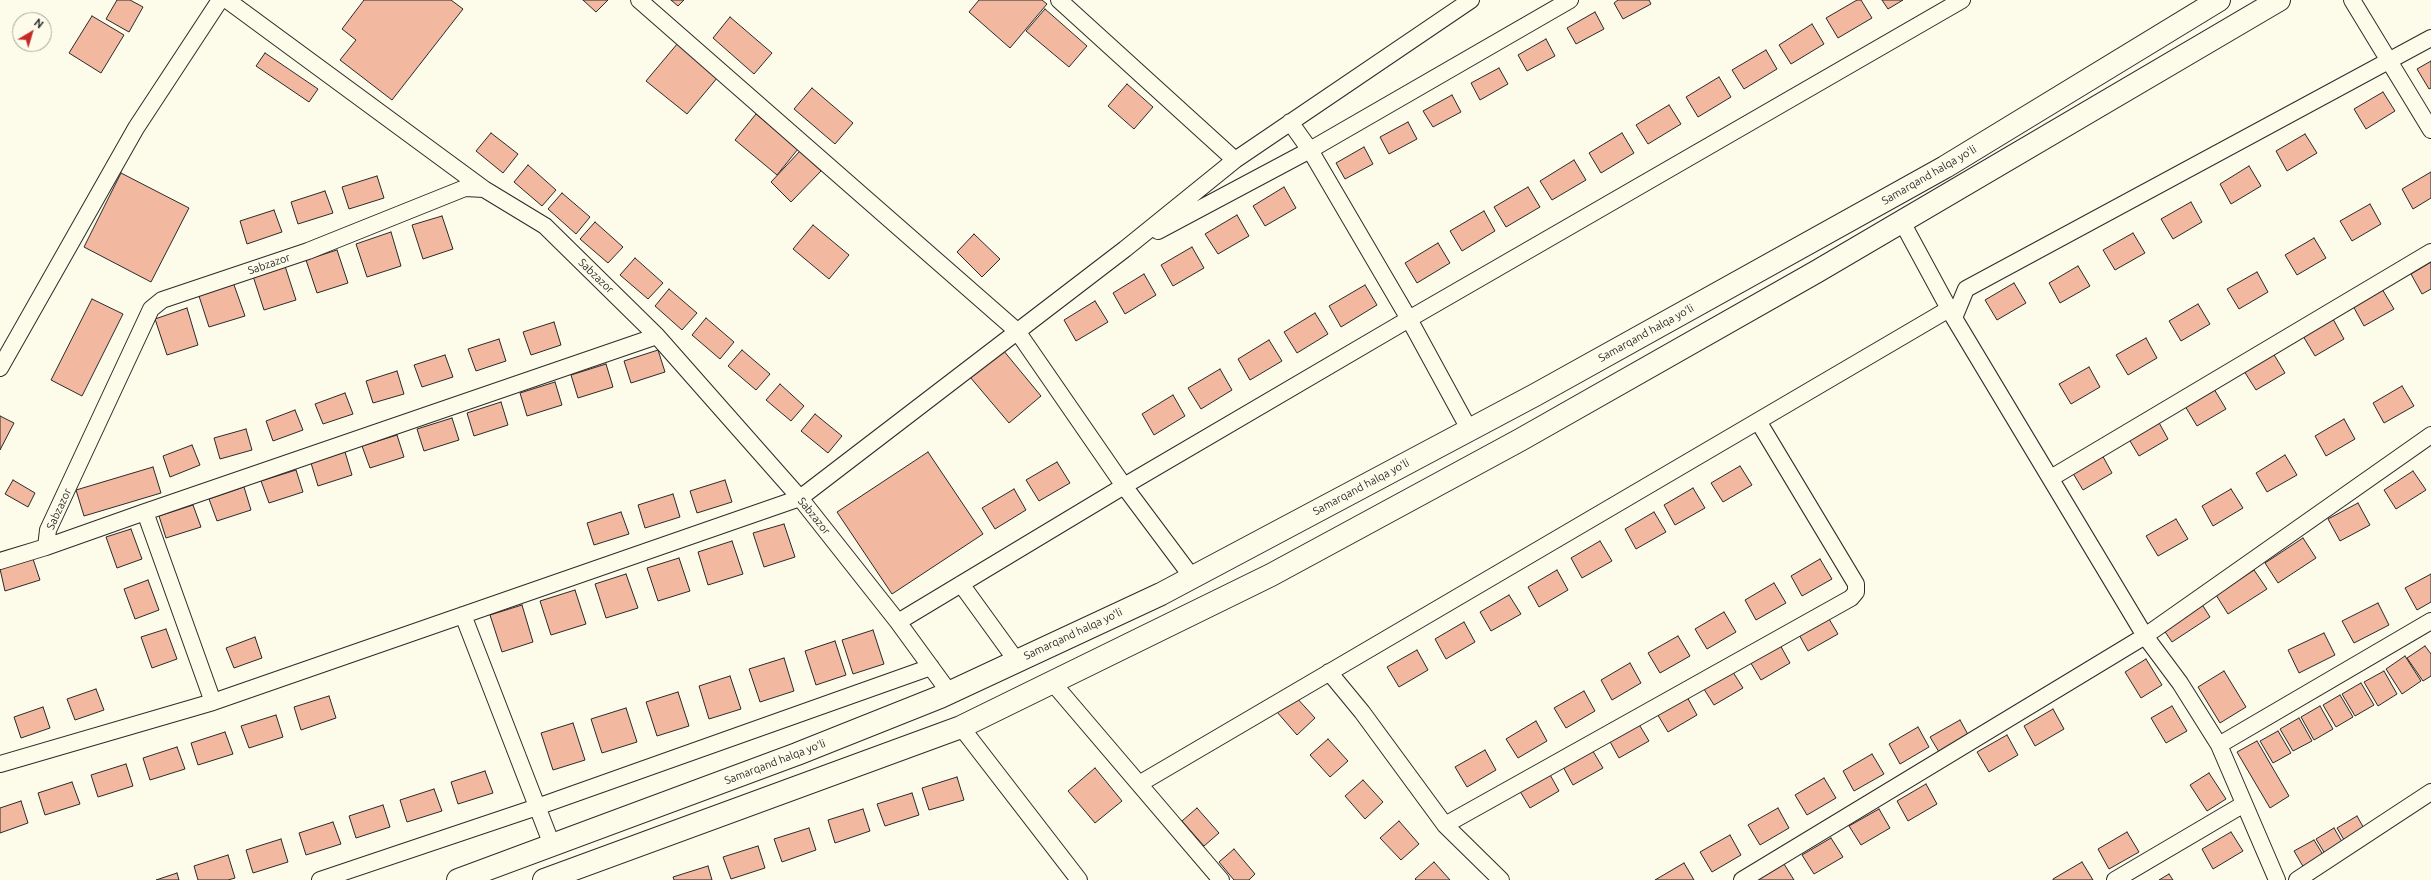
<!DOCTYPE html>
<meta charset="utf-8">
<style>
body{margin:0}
#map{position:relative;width:2431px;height:880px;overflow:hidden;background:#fdfbea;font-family:Ubuntu,sans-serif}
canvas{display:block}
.north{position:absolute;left:12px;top:12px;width:40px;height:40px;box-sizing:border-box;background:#fdfbea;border:1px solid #a9a89e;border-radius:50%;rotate:38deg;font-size:11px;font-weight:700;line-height:16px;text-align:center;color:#2b2b2b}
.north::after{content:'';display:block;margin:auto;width:14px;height:18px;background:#c62828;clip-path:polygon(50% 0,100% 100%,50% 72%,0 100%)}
</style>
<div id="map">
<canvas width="2431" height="880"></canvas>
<div class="north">N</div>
</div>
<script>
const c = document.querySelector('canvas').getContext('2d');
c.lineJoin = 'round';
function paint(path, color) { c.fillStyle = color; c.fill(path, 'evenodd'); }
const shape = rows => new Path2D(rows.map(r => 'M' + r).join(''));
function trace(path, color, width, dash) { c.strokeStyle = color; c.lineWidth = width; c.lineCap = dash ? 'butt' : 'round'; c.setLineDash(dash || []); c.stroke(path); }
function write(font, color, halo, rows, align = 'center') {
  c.font = font + ' Ubuntu,sans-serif'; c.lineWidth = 3; c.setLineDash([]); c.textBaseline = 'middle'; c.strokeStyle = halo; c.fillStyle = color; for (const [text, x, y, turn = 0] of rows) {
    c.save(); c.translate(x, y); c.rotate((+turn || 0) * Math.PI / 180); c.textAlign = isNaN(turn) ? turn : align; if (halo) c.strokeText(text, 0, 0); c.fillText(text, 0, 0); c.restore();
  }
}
const building = shape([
 [117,0,130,0,143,7,129,32,106,19,117,0],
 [364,0,451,0,463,9,392,100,340,60,356,40,342,29,364,0],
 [583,0,608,0,596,12,583,0],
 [671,0,684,0,678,6,671,0],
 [979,0,1042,0,1047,4,1010,48,969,12,979,0],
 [1618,0,1649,0,1651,4,1623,19,1614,3,1618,0],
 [1857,0,1861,0,1872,18,1838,38,1826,18,1857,0],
 [1882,0,1903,0,1888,9,1882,0],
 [1045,9,1087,46,1069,67,1026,31,1045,9],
 [1595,12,1604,29,1576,44,1567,28,1595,12],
 [92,16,124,35,101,73,69,53,92,16],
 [730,17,772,53,754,74,713,38,730,17],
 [1812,24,1824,44,1791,64,1779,45,1812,24],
 [1546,39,1555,56,1527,71,1518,55,1546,39],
 [678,43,718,77,687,114,646,81,678,43],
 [1766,50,1777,69,1744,89,1732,70,1766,50],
 [265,53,318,89,309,102,256,66,265,53],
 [2431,61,2431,88,2429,89,2417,69,2431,61],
 [1499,68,1508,84,1480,100,1471,83,1499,68],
 [1719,77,1731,97,1698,117,1686,97,1719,77],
 [1127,84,1153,107,1134,129,1108,106,1127,84],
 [812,88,853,123,835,144,794,109,812,88],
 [2383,92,2395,111,2366,129,2354,109,2383,92],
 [1452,95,1461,112,1433,127,1423,111,1452,95],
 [1669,105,1681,124,1648,144,1636,125,1669,105],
 [756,114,798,149,777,175,735,140,756,114],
 [1408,122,1417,139,1389,154,1380,137,1408,122],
 [491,133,518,154,503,173,476,151,491,133],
 [1622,133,1634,153,1601,173,1589,153,1622,133],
 [2305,134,2317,153,2287,171,2276,151,2305,134],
 [1364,147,1373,164,1345,179,1336,163,1364,147],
 [800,151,821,171,791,202,771,182,800,151],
 [1574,160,1586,180,1552,200,1540,181,1574,160],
 [528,165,556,190,542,206,514,182,528,165],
 [2249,166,2261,186,2231,204,2220,184,2249,166],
 [2431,172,2431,198,2413,209,2402,189,2431,172],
 [121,173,189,208,151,282,84,247,121,173],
 [377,176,384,198,349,209,342,187,377,176],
 [1284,187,1296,208,1265,226,1253,206,1284,187],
 [1528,187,1540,207,1506,227,1494,207,1528,187],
 [325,191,333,213,298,224,291,202,325,191],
 [562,193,590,217,576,234,548,209,562,193],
 [2191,202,2202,222,2173,239,2161,219,2191,202],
 [2370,204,2381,224,2352,241,2340,221,2370,204],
 [274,210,282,232,247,244,240,221,274,210],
 [1484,211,1495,231,1462,251,1450,231,1484,211],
 [1237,215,1249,236,1218,254,1205,234,1237,215],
 [442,216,453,249,423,259,412,225,442,216],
 [595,222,623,247,608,263,580,239,595,222],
 [813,225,849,255,829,279,793,249,813,225],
 [391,232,401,266,367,277,356,244,391,232],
 [2133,233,2145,253,2115,270,2103,250,2133,233],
 [974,234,1000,259,982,277,957,252,974,234],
 [2314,238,2326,258,2297,275,2285,255,2314,238],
 [1438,243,1450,263,1417,283,1405,263,1438,243],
 [1192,247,1204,268,1173,286,1161,265,1192,247],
 [337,250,348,283,317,293,306,260,337,250],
 [635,258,663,283,648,299,620,275,635,258],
 [2431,262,2431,289,2422,294,2411,274,2431,262],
 [285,266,296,300,264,310,253,276,285,266],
 [2078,266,2090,286,2060,303,2049,283,2078,266],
 [2257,272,2268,292,2239,309,2227,289,2257,272],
 [1144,274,1156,295,1125,314,1113,293,1144,274],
 [233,282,245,316,209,327,198,293,233,282],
 [2014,283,2026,303,1997,320,1985,300,2014,283],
 [1365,285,1377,305,1341,327,1329,306,1365,285],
 [669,289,697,313,682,330,655,306,669,289],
 [2382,289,2394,309,2364,326,2353,306,2382,289],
 [92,299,123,314,82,396,51,380,92,299],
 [1095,301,1108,322,1076,341,1064,320,1095,301],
 [2198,304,2210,324,2181,341,2169,321,2198,304],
 [187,308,198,345,167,355,155,319,187,308],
 [1315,313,1328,334,1297,353,1284,332,1315,313],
 [706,318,734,342,720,359,692,335,706,318],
 [2333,319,2344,339,2315,356,2303,336,2333,319],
 [554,322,561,345,531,355,523,332,554,322],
 [2146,338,2157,358,2128,375,2116,355,2146,338],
 [499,339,506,361,476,371,468,349,499,339],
 [1269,340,1282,361,1250,380,1238,359,1269,340],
 [658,350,665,372,631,383,624,361,658,350],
 [742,350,770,374,756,390,728,366,742,350],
 [1003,350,1041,396,1009,423,970,377,1003,350],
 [2273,353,2285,373,2256,390,2244,371,2273,353],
 [445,355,453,377,422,387,414,365,445,355],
 [606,364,613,387,578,398,571,375,606,364],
 [2089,367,2100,387,2071,404,2059,384,2089,367],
 [1220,369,1232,390,1201,409,1188,388,1220,369],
 [397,371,404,394,373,403,366,381,397,371],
 [555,382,562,405,527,416,520,393,555,382],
 [780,384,804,406,791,421,766,400,780,384],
 [2402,386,2414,406,2384,423,2373,403,2402,386],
 [2214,389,2226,409,2197,426,2185,406,2214,389],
 [345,393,353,414,323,424,315,404,345,393],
 [1173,395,1185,416,1154,435,1142,414,1173,395],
 [501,402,508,425,474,436,467,413,501,402],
 [295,410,303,430,273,441,266,421,295,410],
 [815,414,842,436,828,453,801,431,815,414],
 [0,416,14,423,0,450,0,416],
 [452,418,459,440,424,451,417,429,452,418],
 [2157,419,2168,439,2139,456,2127,436,2157,419],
 [2344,419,2355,439,2326,456,2315,436,2344,419],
 [246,429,252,450,220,459,214,438,246,429],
 [397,435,404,457,370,468,362,446,397,435],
 [192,445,200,465,170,477,163,456,192,445],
 [345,452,352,475,318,486,311,463,345,452],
 [928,452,983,534,892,594,837,512,928,452],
 [2101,453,2112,473,2083,490,2071,470,2101,453],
 [2285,455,2297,475,2267,492,2256,473,2285,455],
 [1057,462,1070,483,1039,501,1026,480,1057,462],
 [1740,466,1752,485,1723,502,1711,483,1740,466],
 [153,467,161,493,84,516,76,490,153,467],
 [296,470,303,492,269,503,261,481,296,470],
 [2413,471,2426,490,2396,509,2384,490,2413,471],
 [13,480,35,493,28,507,5,494,13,480],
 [725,480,732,502,697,513,690,491,725,480],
 [244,487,251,510,217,521,209,499,244,487],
 [1693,488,1705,508,1675,525,1664,505,1693,488],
 [1014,489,1026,510,995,529,982,508,1014,489],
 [2231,489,2243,508,2213,526,2202,506,2231,489],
 [673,494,680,517,645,528,638,505,673,494],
 [2358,503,2370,525,2340,541,2328,519,2358,503],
 [193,505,201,527,166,538,159,516,193,505],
 [621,512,629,534,594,545,587,523,621,512],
 [1654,512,1666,532,1636,549,1625,529,1654,512],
 [2176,519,2188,539,2158,556,2146,536,2176,519],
 [784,524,795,557,764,567,753,533,784,524],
 [131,529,142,559,117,568,106,537,131,529],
 [2303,538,2316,558,2278,583,2265,563,2303,538],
 [732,541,743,574,708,585,698,552,732,541],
 [1600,541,1612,561,1582,578,1571,558,1600,541],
 [679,558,690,591,658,601,647,568,679,558],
 [33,559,40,580,5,591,0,569,33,559],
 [1820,559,1832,579,1802,596,1791,576,1820,559],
 [1557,570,1568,590,1539,607,1528,587,1557,570],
 [2254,570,2267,589,2228,614,2216,595,2254,570],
 [626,574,638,608,606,618,595,584,626,574],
 [2431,574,2431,602,2417,610,2405,588,2431,574],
 [148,580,159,610,135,619,124,589,148,580],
 [1774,583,1786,603,1756,620,1745,600,1774,583],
 [575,590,586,624,551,635,540,601,575,590],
 [1509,595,1521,614,1491,631,1480,612,1509,595],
 [2198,598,2210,617,2172,642,2159,623,2198,598],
 [2378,603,2389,625,2354,643,2342,621,2378,603],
 [522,605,533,642,502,652,490,615,522,605],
 [1724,612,1736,632,1707,649,1695,629,1724,612],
 [1826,614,1838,634,1808,651,1797,631,1826,614],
 [1464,622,1475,642,1446,659,1435,639,1464,622],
 [166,629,177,659,152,668,141,637,166,629],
 [873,630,884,664,853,674,842,640,873,630],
 [2324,633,2335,655,2299,673,2288,650,2324,633],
 [1678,636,1690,656,1660,673,1648,653,1678,636],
 [255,637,262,658,234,668,226,648,255,637],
 [835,641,846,675,816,685,805,651,835,641],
 [1779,643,1790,663,1761,680,1749,660,1779,643],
 [2425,646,2431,654,2431,676,2423,681,2407,658,2425,646],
 [1417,650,1428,670,1399,687,1387,667,1417,650],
 [2405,656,2421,681,2402,694,2386,669,2405,656],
 [784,658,794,691,760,702,749,669,784,658],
 [2146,659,2162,685,2141,698,2125,672,2146,659],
 [1630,663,1641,683,1612,700,1601,680,1630,663],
 [1731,669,1743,688,1714,705,1702,686,1731,669],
 [2224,671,2246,707,2220,723,2198,687,2224,671],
 [2384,671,2397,694,2378,706,2364,682,2384,671],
 [730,676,741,709,709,719,699,686,730,676],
 [2361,683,2374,705,2355,716,2342,694,2361,683],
 [96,689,104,710,75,720,67,699,96,689],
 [1584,691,1595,711,1566,728,1554,708,1584,691],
 [678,692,689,726,657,736,646,702,678,692],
 [1686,695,1697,715,1668,732,1656,712,1686,695],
 [2340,695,2353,717,2336,727,2323,705,2340,695],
 [329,696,336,718,301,730,294,707,329,696],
 [1295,696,1315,718,1297,735,1277,712,1295,696],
 [2172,706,2187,731,2166,743,2151,718,2172,706],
 [2320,706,2333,729,2314,740,2301,717,2320,706],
 [43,707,50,728,21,738,14,717,43,707],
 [626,708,637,742,602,753,591,719,626,708],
 [2053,709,2064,729,2035,746,2024,726,2053,709],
 [276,715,283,737,249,748,241,726,276,715],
 [2299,718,2312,741,2293,751,2280,729,2299,718],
 [1960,720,1971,740,1942,757,1930,737,1960,720],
 [1536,721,1547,741,1518,758,1506,739,1536,721],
 [1637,721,1649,741,1619,758,1608,738,1637,721],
 [573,723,585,760,553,770,541,733,573,723],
 [1918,727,1929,747,1900,764,1889,744,1918,727],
 [2278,731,2291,753,2273,763,2260,741,2278,731],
 [225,732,233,754,198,765,191,743,225,732],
 [2007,735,2018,755,1989,772,1977,752,2007,735],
 [1328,739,1348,761,1330,777,1310,755,1328,739],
 [2257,741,2289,796,2270,808,2237,752,2257,741],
 [177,747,185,769,150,780,143,758,177,747],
 [1591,748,1603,768,1573,785,1562,765,1591,748],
 [1485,750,1496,770,1467,787,1455,767,1485,750],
 [1872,754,1884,774,1854,791,1843,771,1872,754],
 [126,764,133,786,98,797,91,775,126,764],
 [1095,768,1122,801,1095,823,1068,791,1095,768],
 [485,771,493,793,458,804,451,782,485,771],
 [1548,771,1559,791,1530,808,1518,788,1548,771],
 [2209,773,2226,799,2207,811,2190,785,2209,773],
 [957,777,964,800,929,810,922,788,957,777],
 [1824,778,1836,798,1807,815,1795,795,1824,778],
 [1363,780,1383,802,1365,819,1345,796,1363,780],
 [72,782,80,804,45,815,38,793,72,782],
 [1926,784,1937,804,1908,821,1897,801,1926,784],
 [434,789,442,811,407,822,400,800,434,789],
 [912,793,919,815,885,826,877,804,912,793],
 [21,801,28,823,0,833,0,808,21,801],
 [383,805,390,827,356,838,349,816,383,805],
 [1197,808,1219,833,1204,846,1182,821,1197,808],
 [1778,808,1789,828,1760,845,1748,825,1778,808],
 [863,809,870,831,835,843,828,820,863,809],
 [1879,809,1890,828,1861,845,1849,826,1879,809],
 [2357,816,2370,839,2350,850,2337,828,2357,816],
 [1399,821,1419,844,1401,860,1380,838,1399,821],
 [333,822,341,844,306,855,299,833,333,822],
 [809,828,816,850,782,862,774,839,809,828],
 [2334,828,2348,852,2330,862,2316,839,2334,828],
 [2127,832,2139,852,2109,869,2098,849,2127,832],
 [2231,832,2243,851,2213,869,2202,849,2231,832],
 [1730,835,1741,855,1712,872,1700,852,1730,835],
 [1831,838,1843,857,1814,874,1802,855,1831,838],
 [281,839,288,862,253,873,246,850,281,839],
 [2314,840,2328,863,2308,875,2294,851,2314,840],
 [758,846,765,868,731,879,723,857,758,846],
 [1234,849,1255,874,1249,880,1234,880,1219,862,1234,849],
 [228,855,235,878,228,880,198,880,194,866,228,855],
 [1434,862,1450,880,1416,880,1415,879,1434,862],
 [2082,862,2093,880,2053,880,2053,879,2082,862],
 [1684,863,1694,880,1655,880,1684,863],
 [1784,864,1794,880,1758,880,1784,864],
 [708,866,712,880,674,880,673,877,708,866],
 [177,873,179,880,156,880,177,873],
 [2169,874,2173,880,2159,880,2169,874]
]);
const street = shape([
 [227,0,484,189],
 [639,0,1017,331,1124,486,1192,577],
 [1059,0,1235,160],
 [2352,0,2431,130],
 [1290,122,1310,150,1409,319,1469,429],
 [1902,222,1954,318,2145,636,2180,683,2219,745,2277,880],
 [1158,231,1310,150,1570,0],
 [1954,318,1966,289,2431,38],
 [0,368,136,128,220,0],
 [2051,478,2431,252],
 [145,512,657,336],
 [0,561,46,547],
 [961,584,1016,660],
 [463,615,552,845],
 [898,622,1124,486,1409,319,1962,0],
 [1329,672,1362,712,1445,825,1501,880],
 [1052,682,1221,880],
 [213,702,800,498,1125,249,1235,160,1471,0],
 [961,727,1079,880],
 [2219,745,2431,621],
 [0,764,213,702,145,512,46,547,48,530,151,309,162,300,308,251,465,188,484,189,545,226,657,336,800,498,898,622,949,692],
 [1139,784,1949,309],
 [1445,825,1851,598,1856,592,1856,584,1758,421],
 [320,880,537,807,931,667],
 [1742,880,2145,636,2431,435],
 [2115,880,2244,804],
 [2297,880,2431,792]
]);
const highway = shape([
 [458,880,797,754,940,697,1161,594,1535,395,1945,167,2219,0],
 [544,880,961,727,1271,575,1520,440,1816,272,2279,0]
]);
const streetNames = [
 ["Samarqand halqa yoʻli",1929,175,-30],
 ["Sabzazor",269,264,-19],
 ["Sabzazor",596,276,44],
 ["Samarqand halqa yoʻli",1646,333,-29],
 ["Samarqand halqa yoʻli",1361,487,-28],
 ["Sabzazor",59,509,-65],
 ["Sabzazor",814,516,51],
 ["Samarqand halqa yoʻli",1073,634,-25],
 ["Samarqand halqa yoʻli",775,762,-21]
];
paint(building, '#f2b8a0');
trace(building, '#2b2b2b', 1);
trace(street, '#2b2b2b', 18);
trace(highway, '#2b2b2b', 24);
trace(street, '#fdfbea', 16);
trace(highway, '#fdfbea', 22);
write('11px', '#2b2b2b', '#fdfbea', streetNames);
</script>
